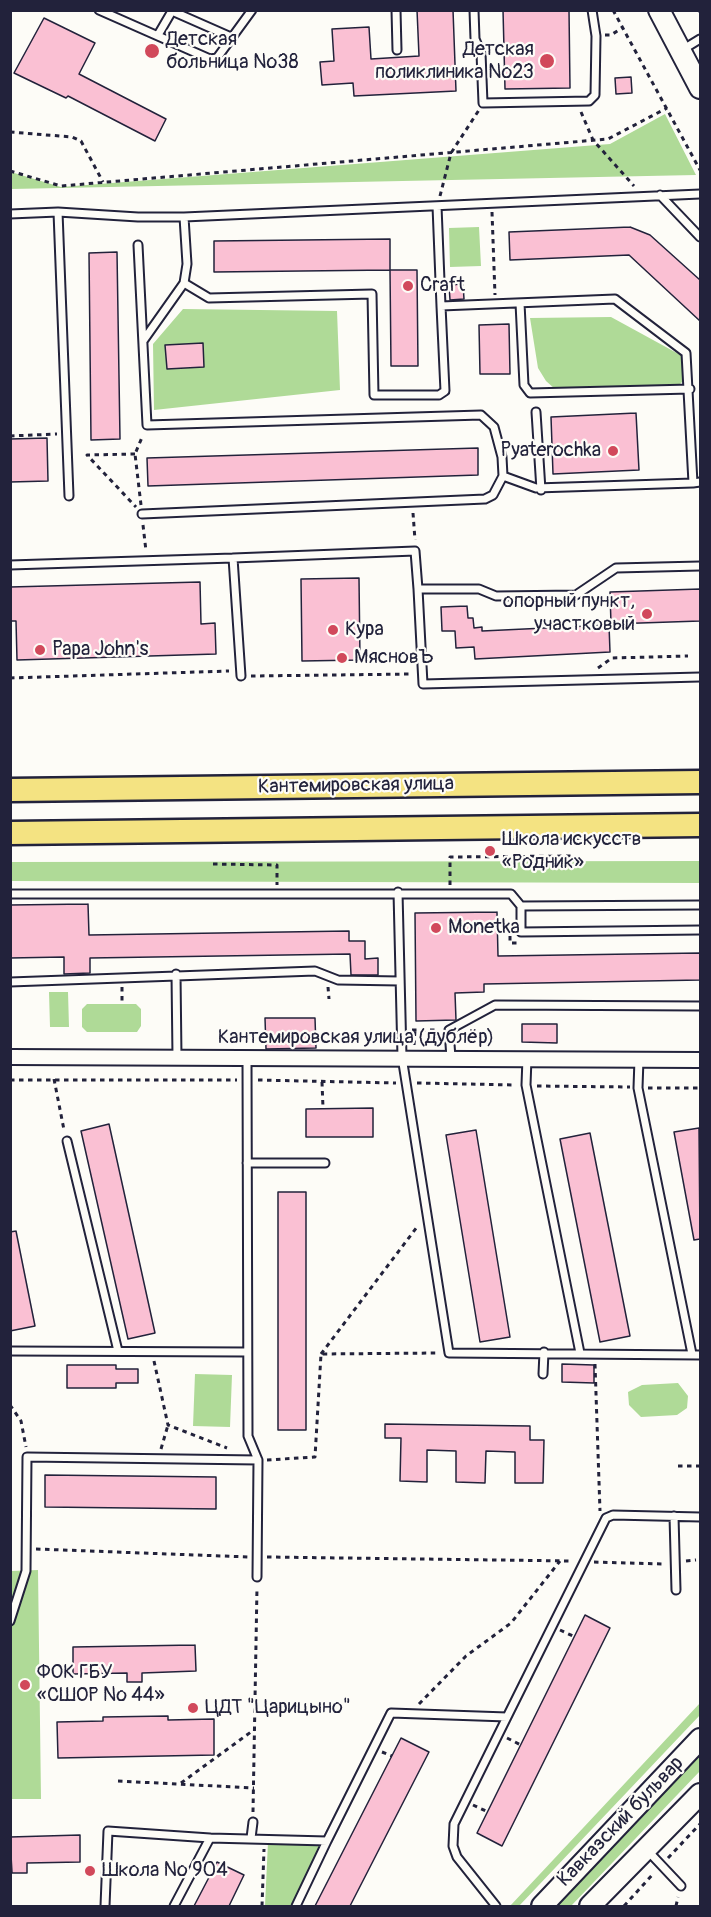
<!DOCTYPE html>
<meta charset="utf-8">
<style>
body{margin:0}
#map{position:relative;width:711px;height:1917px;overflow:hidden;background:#fdfcf7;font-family:Pangolin,sans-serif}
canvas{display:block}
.frame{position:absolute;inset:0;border:12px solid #22223b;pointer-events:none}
</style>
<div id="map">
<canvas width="711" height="1917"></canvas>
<div class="frame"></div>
</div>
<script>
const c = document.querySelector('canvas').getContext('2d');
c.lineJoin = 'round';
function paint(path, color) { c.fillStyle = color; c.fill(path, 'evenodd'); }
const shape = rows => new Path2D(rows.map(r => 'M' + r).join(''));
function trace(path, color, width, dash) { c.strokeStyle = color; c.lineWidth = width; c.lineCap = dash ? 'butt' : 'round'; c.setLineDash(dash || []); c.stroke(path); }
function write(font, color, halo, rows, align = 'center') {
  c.font = font + ' Pangolin,sans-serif'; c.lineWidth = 4.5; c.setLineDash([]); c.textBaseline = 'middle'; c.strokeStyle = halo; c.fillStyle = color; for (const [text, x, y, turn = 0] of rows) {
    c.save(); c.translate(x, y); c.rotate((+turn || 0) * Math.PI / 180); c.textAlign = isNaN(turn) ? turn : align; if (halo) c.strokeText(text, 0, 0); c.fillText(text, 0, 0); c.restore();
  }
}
const green = shape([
 [665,114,696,175,11,189,11,172,61,187,610,144],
 [479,227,481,266,450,267,449,228],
 [183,309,337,311,340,390,154,410,153,344],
 [611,317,686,358,685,379,679,385,555,389,546,381,538,368,530,318],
 [700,861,700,883,10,881,11,862],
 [49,992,68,992,69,1027,50,1027],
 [87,1004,136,1004,141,1009,141,1026,137,1032,87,1032,82,1027,82,1009],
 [195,1374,232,1375,230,1427,193,1426],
 [678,1383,688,1396,687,1408,677,1415,641,1417,629,1405,628,1392,642,1385],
 [38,1570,41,1799,11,1799,11,1571],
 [700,1703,700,1715,519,1906,510,1906],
 [700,1752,700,1771,571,1906,556,1906,555,1904],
 [268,1842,321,1844,292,1906,265,1906]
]);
const building = shape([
 [417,10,453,10,456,91,354,96,353,83,322,85,320,62,334,61,332,29,369,27,371,59,419,56,417,10],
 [503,10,569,10,570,88,505,89,503,10],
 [44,18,95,43,79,74,166,119,155,141,68,96,66,98,14,73,44,18],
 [631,77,632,93,616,94,615,78,631,77],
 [630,227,650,235,700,280,700,321,629,255,510,260,509,232,630,227],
 [390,239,390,270,214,272,214,241,390,239],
 [117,252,120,439,91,440,89,253,117,252],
 [390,270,417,270,418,366,391,366,390,270],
 [463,284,464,299,450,300,449,285,463,284],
 [509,324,510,374,480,374,479,325,509,324],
 [203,343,204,367,167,369,165,345,203,343],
 [636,413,639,470,553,474,551,417,636,413],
 [47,438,48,481,10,482,10,439,47,438],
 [478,448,478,475,148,486,147,458,478,448],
 [359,578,360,660,302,661,301,579,359,578],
 [200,582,201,624,215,623,216,654,17,660,16,621,10,621,10,587,200,582],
 [700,589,700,621,611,624,610,592,700,589],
 [467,606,468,618,473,618,474,628,482,627,482,631,609,625,610,652,475,659,474,647,456,648,455,631,442,631,441,607,467,606],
 [88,904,89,935,349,931,349,941,365,941,365,959,378,958,378,975,351,975,350,954,90,958,90,973,64,974,64,957,10,958,10,905,88,904],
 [497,912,498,956,700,953,700,980,484,984,484,992,455,993,456,1020,416,1021,415,913,497,912],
 [265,1018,315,1018,316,1048,266,1049,265,1018],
 [522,1024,557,1024,557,1043,522,1042,522,1024],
 [373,1108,373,1137,306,1137,306,1109,373,1108],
 [109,1124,155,1333,128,1339,81,1131,109,1124],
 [699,1128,700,1239,694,1240,674,1132,699,1128],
 [476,1130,510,1337,480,1342,446,1135,476,1130],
 [590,1133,630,1336,600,1342,560,1139,590,1133],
 [278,1192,306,1192,306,1430,278,1430,278,1192],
 [16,1231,35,1326,10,1331,10,1232,16,1231],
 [562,1364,594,1365,594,1383,562,1382,562,1364],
 [67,1365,116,1365,116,1369,138,1369,138,1383,116,1383,116,1388,67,1388,67,1365],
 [385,1424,530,1426,530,1440,544,1440,543,1483,515,1483,515,1452,486,1451,485,1483,456,1482,456,1451,427,1450,427,1482,400,1481,401,1438,385,1438,385,1424],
 [45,1475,216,1477,216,1509,45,1507,45,1475],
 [585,1615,610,1628,502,1846,477,1833,585,1615],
 [195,1645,196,1671,142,1673,142,1682,127,1682,127,1673,73,1674,73,1647,195,1645],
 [168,1716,168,1720,214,1719,214,1755,58,1758,57,1722,103,1721,103,1717,168,1716],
 [401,1738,429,1752,350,1906,315,1906,401,1738],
 [80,1835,80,1862,27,1863,27,1873,12,1873,10,1837,80,1835],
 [217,1862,244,1875,229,1906,194,1906,217,1862]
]);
const path = shape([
 [613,10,700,170],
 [699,10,700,12],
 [605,35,611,35,622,28],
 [581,112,593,140,634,186],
 [10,132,72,137,81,141,103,182],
 [10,171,61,186,608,139,667,108],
 [440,196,451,153,479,110],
 [492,212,495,295],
 [10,436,57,434],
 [135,454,87,455,136,507],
 [141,505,135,454,143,435],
 [413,513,415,540],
 [143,525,146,551],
 [598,668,612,658,688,656],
 [251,676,413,674],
 [10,678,229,671],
 [213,864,277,865,277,885],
 [450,885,450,857,573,856],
 [510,936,510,943,518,943],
 [122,987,122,1004],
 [328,987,329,999],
 [412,1030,439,1030],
 [414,1045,415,1030],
 [54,1079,64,1130],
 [10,1080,237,1080],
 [258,1080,396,1083],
 [322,1082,323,1108],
 [417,1083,516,1085],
 [537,1086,630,1087],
 [648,1088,700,1088],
 [321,1354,417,1227],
 [154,1361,168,1425,227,1448],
 [595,1364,600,1511],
 [10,1405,21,1421,26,1447],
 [161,1449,168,1425],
 [267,1460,315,1457,321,1354,438,1353],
 [678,1466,700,1466],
 [36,1549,249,1557],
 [267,1557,573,1561],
 [686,1561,696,1560],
 [594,1562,665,1564],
 [560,1630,575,1637],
 [419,1704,466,1656,511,1623,560,1561],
 [507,1738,521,1745],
 [382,1752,392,1756],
 [118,1781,254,1788],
 [181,1783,255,1729],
 [473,1805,488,1812],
 [253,1812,257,1587],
 [668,1858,700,1824],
 [262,1906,264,1849],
 [624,1906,654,1873],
 [676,1906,678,1897]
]);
const service = shape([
 [99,10,210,59,217,58,252,10],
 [396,10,397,50],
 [474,10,475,39,481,53,483,103,589,101,595,95,596,36,592,10],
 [158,35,172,11,231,37],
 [682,50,700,39],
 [660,195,700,237],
 [437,206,441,306,615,299,686,353,693,483,700,482],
 [58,212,69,496],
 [10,214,58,212,138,217,184,217,700,194],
 [138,245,147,425,481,415,494,427,502,457,503,476,536,488,693,483],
 [184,283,209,298,372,294,374,395,439,395,445,391,441,306],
 [520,303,524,385,530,393,690,389],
 [143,341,184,283,187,264,184,217],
 [536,412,541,490],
 [142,514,485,499,493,495,503,476],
 [233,558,415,551,418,589],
 [10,565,233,558,241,676],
 [700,566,616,568,576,595,496,596,479,589,418,589,423,684,700,677],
 [398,892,402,1057,449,1353,700,1355],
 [10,894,511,894,521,906,521,932,700,930],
 [521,906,700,905],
 [176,974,177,1057],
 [10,982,315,971,338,980,400,981],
 [247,1058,248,1436,258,1460,257,1577],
 [451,1058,449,1030,495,1005,700,1006],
 [527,1058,526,1085,580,1353],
 [639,1059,638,1088,692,1354],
 [67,1141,118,1351],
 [247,1163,325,1163],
 [10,1351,247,1352],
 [543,1374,544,1352],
 [674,1516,676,1590],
 [10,1621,26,1571,27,1457,258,1460],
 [251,1838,253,1822],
 [648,1851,681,1886],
 [105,1906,108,1831,210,1838],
 [174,1906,210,1838,327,1841,391,1713,507,1717,606,1518,613,1515,700,1517],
 [296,1906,327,1841],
 [496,1906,457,1857,453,1846,454,1824,507,1717]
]);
const minor = shape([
 [10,1057,700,1060]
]);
const secondary = shape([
 [659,10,700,88],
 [542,1906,700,1739],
 [590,1906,700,1794]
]);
const primary = shape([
 [10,790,700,782],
 [10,833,700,825]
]);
const markers = [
 [152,51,8,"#d1495b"],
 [547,61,8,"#d1495b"],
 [408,286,6,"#d1495b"],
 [613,451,6,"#d1495b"],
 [647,614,6,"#d1495b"],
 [333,630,6,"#d1495b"],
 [40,650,6,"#d1495b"],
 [342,658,6,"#d1495b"],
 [490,851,6,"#d1495b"],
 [436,928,6,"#d1495b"],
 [25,1685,6,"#d1495b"],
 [193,1708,6,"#d1495b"],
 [90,1871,6,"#d1495b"]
];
const poiNames = [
 ["Детская",166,40],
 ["больница №38",166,63],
 ["Детская",534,50,"right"],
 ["поликлиника №23",534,73,"right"],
 ["Craft",420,286],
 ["Pyaterochka",601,451,"right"],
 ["опорный пункт,",635,602,"right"],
 ["участковый",635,625,"right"],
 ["Кура",345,630],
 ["Papa John's",52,650],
 ["МясновЪ",354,658],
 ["Школа искусств",502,840],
 ["«Родник»",502,863],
 ["Monetka",448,928],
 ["ФОК ГБУ",37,1673],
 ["«СШОР № 44»",37,1696],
 ["ЦДТ \"Царицыно\"",205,1708],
 ["Школа № 904",102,1871]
];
const streetNames = [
 ["Кантемировская улица",356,786,-1],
 ["Кантемировская улица (дублёр)",356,1038],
 ["Кавказский бульвар",621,1822,-46]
];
paint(green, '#afda97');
paint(building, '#fac0d3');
trace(building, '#22223b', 1.5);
trace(service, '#22223b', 11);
trace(minor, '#22223b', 18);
trace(secondary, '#22223b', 24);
trace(primary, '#22223b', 27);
trace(path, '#22223b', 3, [4.5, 4.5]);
trace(service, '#fdfcf7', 7);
trace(minor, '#fdfcf7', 14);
trace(secondary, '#fdfcf7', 20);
trace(primary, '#f4e382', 22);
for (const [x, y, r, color] of markers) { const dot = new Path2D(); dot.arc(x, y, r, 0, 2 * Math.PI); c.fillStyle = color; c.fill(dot); trace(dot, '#fdfcf7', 2); }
write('20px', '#22223b', '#fdfcf7', poiNames, 'left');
write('20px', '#22223b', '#fdfcf7', streetNames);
</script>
